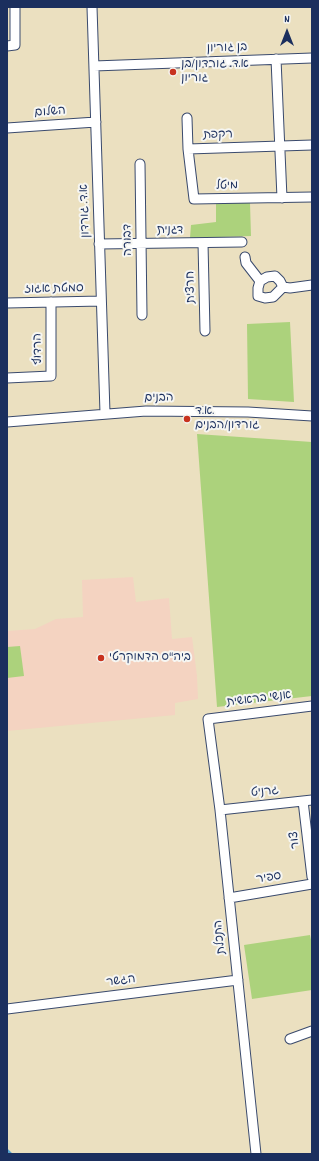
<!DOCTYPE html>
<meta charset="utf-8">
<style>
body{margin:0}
#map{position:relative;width:319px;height:1161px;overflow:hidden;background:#ebe0c0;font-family:Dekko,sans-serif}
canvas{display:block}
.frame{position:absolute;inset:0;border:8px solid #1b2f5e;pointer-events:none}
.north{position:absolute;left:267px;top:12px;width:40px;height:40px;-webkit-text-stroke:3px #f6f6f2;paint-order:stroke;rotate:0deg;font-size:11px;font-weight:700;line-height:16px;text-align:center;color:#1b2f5e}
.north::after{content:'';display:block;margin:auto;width:14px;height:18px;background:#1b2f5e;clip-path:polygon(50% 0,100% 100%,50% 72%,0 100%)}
</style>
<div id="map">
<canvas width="319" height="1161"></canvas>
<div class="frame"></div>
<div class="north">N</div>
</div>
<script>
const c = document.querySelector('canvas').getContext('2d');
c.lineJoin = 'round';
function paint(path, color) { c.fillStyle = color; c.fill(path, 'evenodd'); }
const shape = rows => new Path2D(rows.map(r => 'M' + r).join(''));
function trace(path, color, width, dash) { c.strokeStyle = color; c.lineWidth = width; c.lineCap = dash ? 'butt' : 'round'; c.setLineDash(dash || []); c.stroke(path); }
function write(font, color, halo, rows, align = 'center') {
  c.font = font + ' Dekko,"Playpen Sans Hebrew",sans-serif'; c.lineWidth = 4; c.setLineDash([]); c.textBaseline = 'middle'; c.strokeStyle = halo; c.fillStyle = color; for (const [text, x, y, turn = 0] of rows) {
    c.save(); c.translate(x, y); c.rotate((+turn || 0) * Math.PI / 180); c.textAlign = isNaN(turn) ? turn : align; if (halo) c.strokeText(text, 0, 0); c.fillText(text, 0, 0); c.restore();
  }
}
const built = shape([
 [133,577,136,602,169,598,172,639,192,637,197,676,198,699,175,703,175,715,7,731,7,631,35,629,56,619,83,617,82,580]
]);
const green = shape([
 [216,203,250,203,251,236,190,238,191,225,216,222],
 [290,322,294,402,248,399,247,324],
 [197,434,312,442,312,696,217,707],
 [20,646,24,676,7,678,7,647],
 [310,935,312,945,312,990,252,999,244,945]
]);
const stream = shape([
 [7,1150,11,1154]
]);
const minor = shape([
 [92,7,105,413],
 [7,46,15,45,15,7],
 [276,59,282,198],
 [94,66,312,58],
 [187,118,188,149,312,145],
 [7,128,96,122],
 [188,149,194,199,312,197],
 [140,164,142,315],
 [203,243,205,331],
 [99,244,242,242],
 [245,257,246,263,260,281,267,277,275,276,280,281,283,287,290,288,312,285],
 [260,281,258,288,258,296,265,298,273,297,283,287],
 [7,303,101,301],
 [7,378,51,376,51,302],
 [7,422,146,411,248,412,312,416],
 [303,801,312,877],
 [220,810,312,800],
 [229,898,312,884],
 [7,1009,238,980],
 [290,1039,312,1031],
 [256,1154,220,810,208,719,312,706]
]);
const markers = [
 [173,72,4,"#c8321e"],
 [187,419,4,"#c8321e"],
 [101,658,4,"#c8321e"]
];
const streetNames = [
 ["בן גוריון",227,49,-2],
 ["השלום",50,113,-4],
 ["רקפת",218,136,-1],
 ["מיטל",227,187,-1],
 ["א.ד. גורדון",86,211,-92],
 ["דגנית",170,231],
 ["דבורה",129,240,-91],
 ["חרצית",192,287,-91],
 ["סמטת אגוז",54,290,-1],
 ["הרדוף",39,349,-91],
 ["הבנים",159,399,-1],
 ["אנשי בראשית",259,700,-7],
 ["גרניט",265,793,-6],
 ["צור",296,840,-97],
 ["ספיר",269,879,-9],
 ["התכלת",221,937,-96],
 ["הגשר",121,982,-7]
];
const poiNames = [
 ["א.ד. גורדון/בן",181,65],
 ["גוריון",181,79],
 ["א.ד.",195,412],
 ["גורדון/הבנים",195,426],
 ["ביה\"ס הדמוקרטי",109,658]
];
paint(built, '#f4d3c1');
paint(green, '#acd27c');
trace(stream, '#55a2ce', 2.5);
trace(minor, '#3a4a6d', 11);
trace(minor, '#fff', 9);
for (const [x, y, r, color] of markers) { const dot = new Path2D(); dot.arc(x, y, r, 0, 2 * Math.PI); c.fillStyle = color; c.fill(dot); trace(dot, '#f6f6f2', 1.5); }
write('12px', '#1b2f5e', '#f6f6f2', streetNames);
write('12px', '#1b2f5e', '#f6f6f2', poiNames, 'left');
</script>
